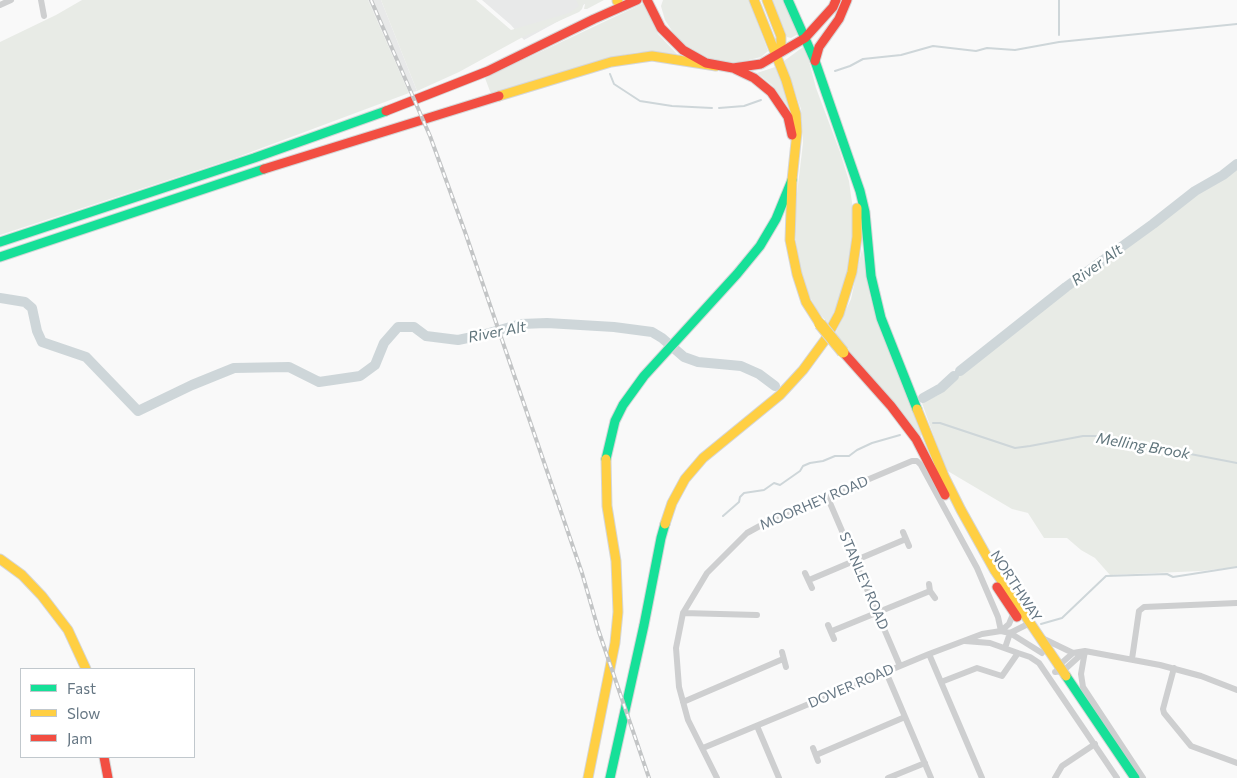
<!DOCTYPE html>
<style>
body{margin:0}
#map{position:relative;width:1237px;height:778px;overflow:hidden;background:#f9f9f9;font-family:Commissioner,sans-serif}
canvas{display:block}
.legend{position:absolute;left:20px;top:668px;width:175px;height:90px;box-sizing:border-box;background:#fff;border:1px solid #c1c8cd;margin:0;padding:6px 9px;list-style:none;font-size:15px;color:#657683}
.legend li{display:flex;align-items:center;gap:10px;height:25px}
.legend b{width:25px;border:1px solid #c1c8cd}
</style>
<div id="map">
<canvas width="1237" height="778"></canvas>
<ul class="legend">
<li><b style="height:6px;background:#16e098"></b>Fast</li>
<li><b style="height:6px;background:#ffcf43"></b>Slow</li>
<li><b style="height:6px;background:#f24e42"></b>Jam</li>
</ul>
</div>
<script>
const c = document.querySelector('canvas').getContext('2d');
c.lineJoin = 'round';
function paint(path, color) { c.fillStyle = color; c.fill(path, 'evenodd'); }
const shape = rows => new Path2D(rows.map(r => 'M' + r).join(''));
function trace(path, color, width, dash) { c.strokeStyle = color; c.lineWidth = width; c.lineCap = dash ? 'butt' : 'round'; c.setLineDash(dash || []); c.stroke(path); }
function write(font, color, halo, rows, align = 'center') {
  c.font = font + ' Commissioner,sans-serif'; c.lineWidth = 5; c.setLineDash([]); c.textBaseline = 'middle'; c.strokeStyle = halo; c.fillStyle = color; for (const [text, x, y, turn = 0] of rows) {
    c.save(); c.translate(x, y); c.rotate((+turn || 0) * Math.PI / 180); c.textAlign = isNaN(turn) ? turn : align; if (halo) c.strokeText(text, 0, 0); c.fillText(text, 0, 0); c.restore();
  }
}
const built = shape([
 [368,0,381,0,417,91,409,93],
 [482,0,589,0,577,11,524,40,511,25]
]);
const green = shape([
 [82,0,368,0,409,93,235,158,0,235,0,42,56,15],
 [381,0,476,0,511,30,569,13,579,6,576,0,604,0,587,9,584,9,585,4,584,3,582,9,579,12,521,38,459,72,417,91],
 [663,0,749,0,768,51,761,57,736,63,713,60,695,53,678,40,665,20,661,6],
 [772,0,783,0,798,34,791,38,787,37],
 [644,3,658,34,677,54,639,52,608,58,491,94,485,78],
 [803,47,809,61,816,88,840,152,849,181,854,217,852,256,843,288,829,325,817,310,805,288,797,252,794,219,803,143,801,109,784,61],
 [775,67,786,91,789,108,772,85,757,73],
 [1237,169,1237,567,1201,571,1110,575,1095,558,1081,550,1067,538,1044,538,1028,513,1012,509,946,470,922,403,938,395,967,369,1010,337,1099,266,1177,210,1198,193,1217,183,1233,173],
 [862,249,870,297,922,435,918,437,835,334,851,299]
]);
const stream = shape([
 [1059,35,1059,0],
 [835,71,850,66,863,59,901,55,933,46,976,51,987,48,1015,50,1059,42,1237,24],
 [610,74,614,84,640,101,672,106,712,108],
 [719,108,744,106,761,100],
 [933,423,940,423,1015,448,1030,446,1083,436,1097,436,1237,463],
 [723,516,739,502,740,497,744,493,764,490,774,483,780,485,800,471,803,466,810,463,823,461,835,456,849,456,857,450,872,443,900,435],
 [1041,624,1062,618,1106,576,1167,574,1173,577,1237,567]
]);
const river = shape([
 [0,298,25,302,32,308,37,331,42,342,86,357,138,411,192,385,234,368,289,367,319,382,360,376,375,365,384,343,398,327,414,327,426,336,458,340,482,335,521,324,547,323,614,327,652,332,662,338,684,357,698,362,741,366,759,374,775,386],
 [960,371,1066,287,1153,224,1195,191,1223,175,1237,164],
 [923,398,941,388,954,376]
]);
const street = shape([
 [41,0,44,16],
 [0,5,11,0],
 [827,496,900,666],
 [903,532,909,546],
 [805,573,812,588],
 [809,580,906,539],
 [929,584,930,591,935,598],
 [683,613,757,615],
 [828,625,834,639],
 [832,631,930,591],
 [1001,631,1009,624,1014,612],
 [1010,633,1030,623],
 [1042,638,1073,653,1085,651,1160,665,1201,676,1237,690],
 [1005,648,1010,633],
 [1085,651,1081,674,1083,687,1143,778],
 [782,652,786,667],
 [1018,653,1030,657,1039,663,1117,778],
 [929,654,982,778],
 [1132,659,1139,611,1144,607,1237,603],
 [1057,667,1073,653],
 [1174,668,1163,709,1164,713,1191,746,1237,763],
 [886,672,931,778],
 [1055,672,1063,671,1084,652],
 [941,682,977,668,1002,676,1018,653,990,643,965,641],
 [683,702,783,659],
 [757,726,779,778],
 [703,748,929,654,982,634,1001,631,1010,633,1042,653],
 [813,748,818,761],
 [816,755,905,717],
 [717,778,688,720,679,687,676,648,683,613,707,573,747,533,767,522,912,461,917,461,921,465,977,568,998,617,1001,631],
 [888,778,925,763],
 [1055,778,1062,766,1095,744]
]);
const fast = shape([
 [788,0,815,61,860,191,865,212,871,276,881,318,917,409],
 [0,242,254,158,386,111],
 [0,257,264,169],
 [606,459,615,421,623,405,644,376,737,274,760,246,776,219,792,180],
 [1066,676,1135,778],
 [610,778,644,625,661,538,665,524]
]);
const slow = shape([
 [754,0,786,80,796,114,797,132,792,180,790,240,797,274,806,302,820,324],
 [767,0,781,36,781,46,776,57],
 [617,1,618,0],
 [499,96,611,62,652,56,716,66],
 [917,409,944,476,961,510,995,571,1066,676],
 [665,524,672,503,685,479,703,458,780,395,803,370,825,340,839,314,852,272,857,237,857,208],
 [0,559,22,575,42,596,68,630,86,669],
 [588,778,615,643,618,612,616,561,607,506,606,459]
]);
const jam = shape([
 [647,0,661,28,683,50,706,63,733,68,761,64,805,38,833,7,836,0],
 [815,61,819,47,839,19,847,0],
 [735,69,754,78,771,92,788,117,792,135],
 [386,111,488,71,594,19,637,0],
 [264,169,499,96],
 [843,352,891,406,916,439,945,495],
 [997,587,1017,617],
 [104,757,108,778]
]);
const rail = shape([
 [371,0,430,136,465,232,582,573,599,632,649,778]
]);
const slowBridge = shape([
 [820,324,843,352]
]);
const streetNames = [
 ["MOORHEY ROAD",814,503,-23],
 ["STANLEY ROAD",864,581,67],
 ["NORTHWAY",1016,586,57],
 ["DOVER ROAD",851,686,-23]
];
const waterNames = [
 ["River Alt",1097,265,-36],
 ["River Alt",497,332,-11],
 ["Melling Brook",1143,446,10]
];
paint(built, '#e8e9e9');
paint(green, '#e8ebe6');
trace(stream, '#ced6d9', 2);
trace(river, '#ced6d9', 10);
trace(fast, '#d5d6d7', 11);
trace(slow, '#d5d6d7', 11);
trace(jam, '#d5d6d7', 11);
trace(street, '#cecfd0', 6);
trace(fast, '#16e098', 9);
trace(slow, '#ffcf43', 9);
trace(jam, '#f24e42', 9);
trace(rail, '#c3c5c6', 4);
trace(rail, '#fff', 2, [5.5]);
trace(slowBridge, '#d5d6d6', 13, []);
trace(slowBridge, '#ffcf43', 11);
write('14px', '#657683', '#fff', streetNames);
write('italic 15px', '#60757c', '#fff', waterNames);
</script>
